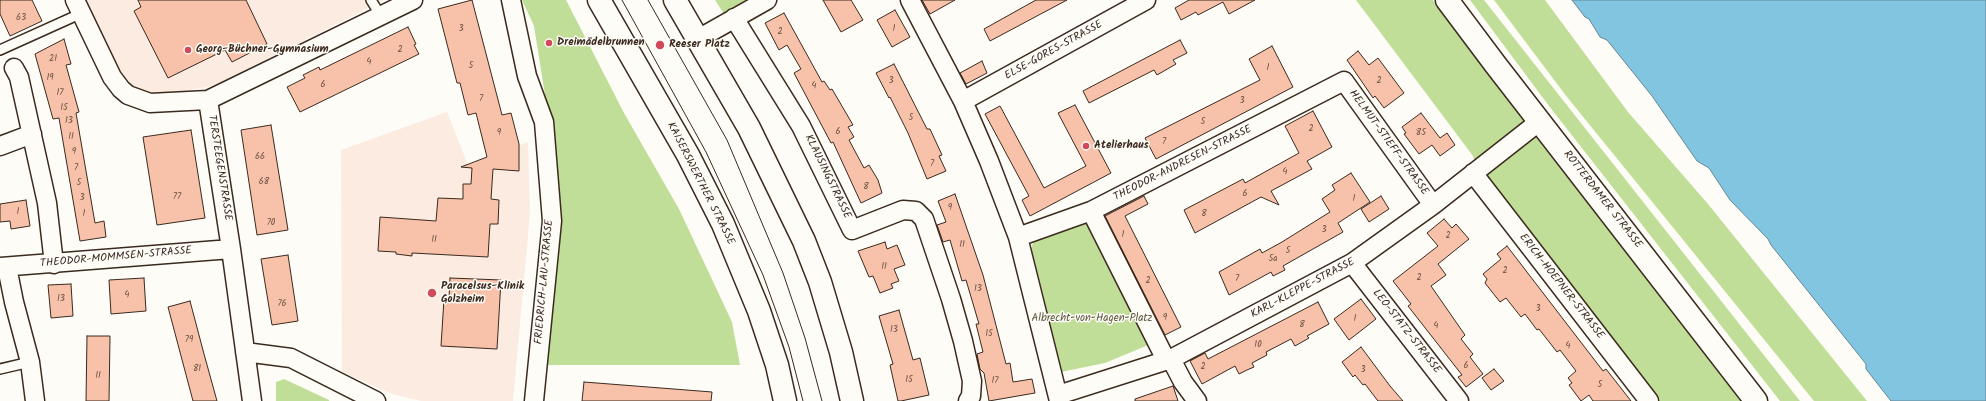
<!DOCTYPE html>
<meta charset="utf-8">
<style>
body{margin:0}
canvas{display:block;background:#fdfcf7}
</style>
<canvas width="1986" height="401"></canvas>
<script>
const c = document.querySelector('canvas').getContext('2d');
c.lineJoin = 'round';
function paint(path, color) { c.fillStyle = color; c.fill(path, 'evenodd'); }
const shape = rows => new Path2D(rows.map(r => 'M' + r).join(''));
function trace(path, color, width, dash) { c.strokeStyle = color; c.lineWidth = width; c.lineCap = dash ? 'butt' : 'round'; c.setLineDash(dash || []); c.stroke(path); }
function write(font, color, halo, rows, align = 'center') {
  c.font = font + ' Kalam,sans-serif'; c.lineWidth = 3; c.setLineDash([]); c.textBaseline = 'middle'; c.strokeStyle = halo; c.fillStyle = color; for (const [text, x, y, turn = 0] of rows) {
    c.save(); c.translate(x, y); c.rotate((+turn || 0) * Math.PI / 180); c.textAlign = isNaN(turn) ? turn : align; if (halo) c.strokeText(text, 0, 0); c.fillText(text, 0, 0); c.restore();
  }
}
const built = shape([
 [82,0,384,0,216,85,174,93,154,94,130,86,117,73],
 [447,112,468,165,528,142,530,213,513,401,421,401,392,394,342,372,341,150]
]);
const green = shape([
 [522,0,566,0,624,113,679,209,732,322,740,365,543,365,549,120,534,26],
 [715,0,748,0,724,14],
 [1356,0,1433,0,1532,132,1742,401,1655,401,1482,180,1473,156],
 [1470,0,1484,0,1800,401,1780,401,1549,106],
 [1494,0,1545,0,1628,112,1708,204,1867,401,1814,401,1567,97],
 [1090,217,1153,343,1105,363,1061,372,1030,254,1034,239],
 [284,379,329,400,329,401,276,401,276,382]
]);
const water = shape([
 [1572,0,1986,0,1986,401,1891,401,1866,369,1866,364,1771,245,1768,239,1730,200,1709,168,1697,161,1652,96,1607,40,1600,37,1589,19,1585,17,1572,0]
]);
const building = shape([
 [0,0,32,0,42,21,10,36,0,14,0,0],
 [138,0,246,0,267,44,232,62,225,50,168,78,134,11,141,7,138,0],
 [472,0,502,115,511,113,519,144,519,171,493,169,491,199,499,200,498,224,490,224,488,257,412,253,412,256,396,254,396,252,378,251,380,217,436,221,438,198,463,199,463,184,471,184,472,168,461,167,487,157,476,113,468,115,460,83,457,83,438,9,472,0],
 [823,0,851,0,863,20,841,32,823,0],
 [922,0,955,0,930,14,922,0],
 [1036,0,1067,0,990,41,984,29,1036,0],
 [1189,0,1255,0,1229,14,1223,2,1198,15,1196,12,1181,20,1175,8,1189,0],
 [895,10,910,37,892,47,877,20,895,10],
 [784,13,822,82,824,81,830,90,832,89,853,125,848,127,854,137,849,140,864,168,869,165,878,180,882,193,861,203,833,142,831,143,794,73,801,69,787,45,779,50,765,23,784,13],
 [408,27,416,44,414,45,419,54,300,112,287,87,305,78,303,75,319,67,320,70,408,27],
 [64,39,71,64,66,65,79,112,76,113,95,223,104,221,106,237,80,241,59,118,53,119,35,54,64,39],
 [1180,40,1187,53,1173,60,1176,64,1157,75,1154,70,1089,103,1083,91,1180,40],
 [1272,46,1293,87,1156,159,1145,138,1260,80,1249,59,1272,46],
 [1358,51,1369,65,1378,58,1404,93,1384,108,1375,96,1373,98,1347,60,1358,51],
 [982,61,987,73,966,84,960,73,982,61],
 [894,64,927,129,930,129,942,155,939,156,946,171,927,179,908,133,890,97,889,98,876,73,894,64],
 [1075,105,1111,173,1030,216,1022,200,1029,196,985,114,1000,106,1044,188,1086,166,1058,113,1075,105],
 [1313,111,1332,147,1307,161,1312,169,1271,191,1279,205,1261,197,1195,233,1184,210,1243,179,1245,183,1299,153,1285,126,1313,111],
 [1421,113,1440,138,1447,133,1455,145,1440,156,1432,145,1419,154,1404,134,1406,133,1402,127,1421,113],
 [271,125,288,230,257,235,241,130,271,125],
 [191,130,205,218,157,225,143,137,191,130],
 [1351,173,1370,202,1338,223,1343,232,1283,266,1285,270,1273,276,1271,272,1229,295,1219,272,1260,249,1262,253,1282,242,1330,212,1322,199,1335,190,1332,185,1351,173],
 [955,194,983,275,1006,364,1010,363,1013,382,1032,379,1035,393,989,401,984,373,980,369,977,354,983,352,976,324,979,324,966,280,962,281,950,240,943,242,937,225,946,222,938,201,955,194],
 [1144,196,1148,204,1125,216,1181,327,1165,335,1105,216,1144,196],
 [1381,196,1389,209,1369,222,1361,209,1381,196],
 [26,200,30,226,11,229,10,221,0,222,0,204,26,200],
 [1444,219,1452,228,1456,224,1469,239,1438,264,1446,275,1431,286,1465,335,1461,339,1473,354,1470,357,1483,374,1466,387,1458,377,1462,375,1408,306,1411,304,1393,281,1438,246,1427,233,1444,219],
 [885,242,887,249,897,245,905,265,894,269,899,281,891,284,893,288,880,293,873,276,869,277,858,251,885,242],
 [1507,246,1603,371,1606,369,1631,401,1593,401,1589,395,1581,401,1569,385,1572,383,1568,378,1576,371,1560,350,1557,352,1539,329,1537,330,1525,314,1521,317,1506,298,1500,302,1485,283,1487,279,1483,274,1501,259,1497,254,1507,246],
 [288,255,298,321,272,325,261,259,288,255],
 [144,278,146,311,111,314,109,280,144,278],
 [450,278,501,280,497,349,441,346,444,299,449,299,450,278],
 [71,284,73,316,51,318,48,285,71,284],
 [1361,299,1376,319,1349,340,1334,319,1361,299],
 [190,301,204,354,217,401,193,401,168,307,190,301],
 [1318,302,1329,324,1307,336,1309,338,1295,346,1291,339,1266,352,1267,355,1252,363,1254,367,1247,370,1239,374,1235,366,1202,384,1190,361,1205,353,1208,359,1318,302],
 [899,310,913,360,920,358,929,395,901,401,898,401,890,365,893,364,879,316,899,310],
 [87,336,110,336,109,401,86,401,87,336],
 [1361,347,1390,386,1403,401,1378,401,1365,384,1363,385,1355,375,1353,377,1342,362,1361,347],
 [1494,369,1504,381,1491,390,1482,378,1494,369],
 [584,382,712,392,711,401,582,401,584,382],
 [1173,386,1178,401,1135,401,1135,399,1173,386]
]);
const service = shape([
 [371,0,381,16],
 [0,50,82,13],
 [0,369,30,362]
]);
const minor = shape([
 [75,0,112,77,121,89,128,95,150,103,208,100,231,249,252,401],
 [511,0,527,76,544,122,552,221,534,401],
 [910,0,963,101,989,161,1018,237,1059,401],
 [734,18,801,126,852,230,903,210,916,211,924,219,951,299,963,341,972,381,971,396,968,401],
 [698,39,767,0],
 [14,68,19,77,47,203,54,264],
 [208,100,413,0],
 [963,101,1146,0],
 [0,146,32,134],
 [1473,173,1649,401],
 [1091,211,1166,360],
 [1018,237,1091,211,1344,81,1433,205],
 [1352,263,1459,401],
 [0,267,231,249],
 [7,267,14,302,30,362,35,401],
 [245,352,291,358,376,401],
 [1171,359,1183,382,1197,401],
 [1058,395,1171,359,1352,263,1433,205,1540,121]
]);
const tertiary = shape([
 [599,0,688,155,723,224,759,311,777,365,785,401],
 [675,0,749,128,804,241,820,282,841,352,852,401],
 [1447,0,1495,64,1756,401]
]);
const tram = shape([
 [622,0,706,152,763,275,789,347,803,401],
 [648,0,727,140,783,273,805,338,822,401]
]);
const markers = [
 [549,43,4,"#d1495b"],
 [660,45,5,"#d1495b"],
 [188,50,4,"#d1495b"],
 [1086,146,4,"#d1495b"],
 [432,293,5,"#d1495b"]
];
const numberNames = [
 ["63",21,18],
 ["3",461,29],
 ["1",894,29],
 ["2",780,32],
 ["2",400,50],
 ["21",53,59],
 ["4",369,62],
 ["5",471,66],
 ["1",1268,68],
 ["19",50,78],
 ["3",891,81],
 ["2",1379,81],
 ["6",323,85],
 ["4",814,86],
 ["17",60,93],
 ["7",481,99],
 ["3",1242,101],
 ["15",64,108],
 ["5",911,118],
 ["13",69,121],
 ["5",1203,122],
 ["2",1311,129],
 ["6",838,132],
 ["9",499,133],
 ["85",1421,133],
 ["11",71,137],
 ["7",1164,142],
 ["9",74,152],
 ["66",260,157],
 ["7",932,164],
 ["7",76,168],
 ["4",1285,172],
 ["68",264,182],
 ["5",79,183],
 ["8",866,187],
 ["6",1245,194],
 ["77",177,197],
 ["3",82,198],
 ["1",1354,199],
 ["9",950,208],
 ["1",18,212],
 ["1",84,214],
 ["8",1204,214],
 ["70",271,223],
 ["3",1324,230],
 ["1",1123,235],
 ["2",1448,236],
 ["11",434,240],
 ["11",962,245],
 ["5",1288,251],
 ["5a",1273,259],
 ["11",884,267],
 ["2",1505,271],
 ["2",1419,278],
 ["7",1237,279],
 ["2",1148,281],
 ["13",978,289],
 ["4",127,295],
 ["13",61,299],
 ["76",282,304],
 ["3",1538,309],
 ["9",1165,318],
 ["1",1355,319],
 ["8",1302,325],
 ["4",1436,326],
 ["13",894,330],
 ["15",989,334],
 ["79",189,340],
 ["10",1258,345],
 ["4",1568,346],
 ["6",1466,366],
 ["2",1203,367],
 ["81",197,369],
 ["3",1363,370],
 ["11",98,376],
 ["15",909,380],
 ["17",995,381],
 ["5",1600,385]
];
const poiNames = [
 ["Dreimädelbrunnen",557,43],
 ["Reeser Platz",669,45],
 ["Georg-Büchner-Gymnasium",196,50],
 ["Atelierhaus",1094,146],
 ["Paracelsus-Klinik",441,287],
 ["Golzheim",441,300]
];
const streetNames = [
 ["ELSE-GORES-STRASSE",1054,51,-29],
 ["HELMUT-STIEFF-STRASSE",1388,143,54],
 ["THEODOR-ANDRESEN-STRASSE",1183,164,-27],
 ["TERSTEEGENSTRASSE",219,168,81],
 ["KLAUSINGSTRASSE",827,177,64],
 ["KAISERSWERTHER STRASSE",700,184,63],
 ["ROTTERDAMER STRASSE",1602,200,52],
 ["THEODOR-MOMMSEN-STRASSE",116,258,-5],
 ["FRIEDRICH-LAU-STRASSE",545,282,-85],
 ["ERICH-HOEPNER-STRASSE",1561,287,52],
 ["KARL-KLEPPE-STRASSE",1303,289,-28],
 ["LEO-STATZ-STRASSE",1406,332,52]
];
const parkNames = [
 ["Albrecht-von-Hagen-Platz",1092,319]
];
paint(built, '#fcebe0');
paint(green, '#c0de97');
paint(water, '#81c5e1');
trace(water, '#658793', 1);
paint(building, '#f8c2aa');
trace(building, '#3b2a1e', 1);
trace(service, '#3b2a1e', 12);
trace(minor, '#3b2a1e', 21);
trace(tertiary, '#3b2a1e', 25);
trace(service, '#fdfcf7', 9);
trace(minor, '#fdfcf7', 18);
trace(tertiary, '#fdfcf7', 22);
trace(tram, '#3b2a1e', 1);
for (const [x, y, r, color] of markers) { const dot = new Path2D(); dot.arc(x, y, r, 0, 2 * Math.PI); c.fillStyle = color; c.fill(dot); trace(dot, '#fdfcf7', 1.5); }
write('9px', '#6a5041', null, numberNames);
write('bold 11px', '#3b2a1e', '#fdfcf7', poiNames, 'left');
write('11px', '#3b2a1e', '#fdfcf7', streetNames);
write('11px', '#5c573c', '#fdfcf7', parkNames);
</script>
